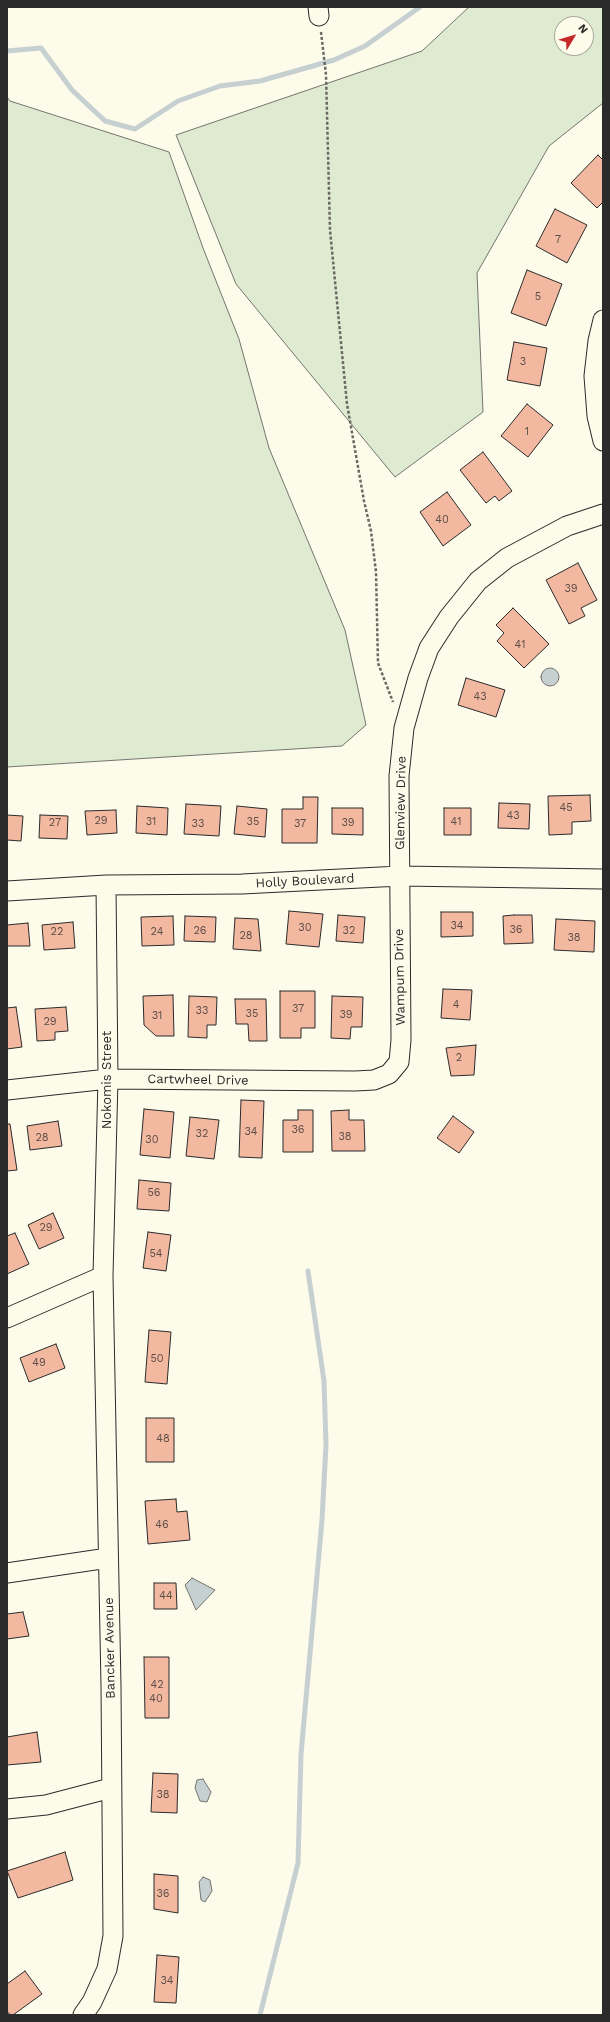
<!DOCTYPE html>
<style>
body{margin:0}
#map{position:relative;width:610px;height:2022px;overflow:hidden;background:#fdfbea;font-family:"Work Sans",sans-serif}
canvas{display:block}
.frame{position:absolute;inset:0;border:8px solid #2b2b2b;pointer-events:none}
.north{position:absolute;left:554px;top:16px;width:40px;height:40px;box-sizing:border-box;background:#fdfbea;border:1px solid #a9a89e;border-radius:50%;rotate:52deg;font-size:11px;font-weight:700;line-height:16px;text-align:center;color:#2b2b2b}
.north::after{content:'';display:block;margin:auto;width:14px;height:18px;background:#c62828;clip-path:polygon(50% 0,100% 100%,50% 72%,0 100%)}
</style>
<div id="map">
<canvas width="610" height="2022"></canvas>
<div class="frame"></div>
<div class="north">N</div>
</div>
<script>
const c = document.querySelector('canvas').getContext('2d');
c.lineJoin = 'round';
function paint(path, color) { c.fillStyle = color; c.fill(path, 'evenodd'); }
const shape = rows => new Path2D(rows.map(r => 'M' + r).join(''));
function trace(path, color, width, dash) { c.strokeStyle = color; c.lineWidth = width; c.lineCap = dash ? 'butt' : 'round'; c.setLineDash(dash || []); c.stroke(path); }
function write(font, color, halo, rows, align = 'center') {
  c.font = font + ' "Work Sans",sans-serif'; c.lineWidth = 3; c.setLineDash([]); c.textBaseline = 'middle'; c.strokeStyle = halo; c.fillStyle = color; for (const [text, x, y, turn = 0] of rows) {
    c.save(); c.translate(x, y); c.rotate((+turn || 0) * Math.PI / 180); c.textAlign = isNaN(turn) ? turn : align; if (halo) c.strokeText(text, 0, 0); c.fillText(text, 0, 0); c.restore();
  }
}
const green = shape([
 [469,7,603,7,603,103,549,146,477,273,483,412,395,477,236,284,176,135,422,51,469,7],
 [562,24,586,24,586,48,562,48,562,24],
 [7,97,10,101,169,152,203,248,239,339,269,448,345,630,366,725,342,746,7,767,7,97]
]);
const water = shape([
 '541 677a9 9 0 1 1 18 0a9 9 0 1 1-18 0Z',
 [192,1578,215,1590,196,1610,185,1585,192,1578],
 [203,1779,211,1792,207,1802,200,1801,195,1788,197,1780,203,1779],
 [203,1877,210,1880,212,1891,205,1902,201,1900,199,1882,203,1877]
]);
const stream = shape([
 [7,51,41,48,72,90,105,121,135,129,178,101,220,86,260,81,334,60,365,46,420,7],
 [260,2015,298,1863,301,1754,322,1520,326,1445,324,1381,308,1271]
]);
const building = shape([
 [598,155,603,160,603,202,597,208,571,183,598,155],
 [555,209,587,225,567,263,536,246,555,209],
 [527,270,562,284,546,326,511,313,527,270],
 [514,342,547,348,540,386,507,380,514,342],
 [527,404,553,425,528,457,501,436,527,404],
 [483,452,512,491,499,501,495,496,486,503,460,470,483,452],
 [447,492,471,525,443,546,420,512,447,492],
 [578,563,597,600,581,608,585,616,569,624,546,580,578,563],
 [513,608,549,644,524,668,497,641,504,633,496,625,513,608],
 [466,678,505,690,496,717,458,705,466,678],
 [590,795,591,821,572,822,572,834,549,835,548,796,590,795],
 [303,797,318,797,317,843,282,843,282,809,303,809,303,797],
 [499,803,530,804,529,829,498,828,499,803],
 [186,804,221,806,219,836,184,834,186,804],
 [137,806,168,808,167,835,136,833,137,806],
 [237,806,267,809,265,837,234,834,237,806],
 [332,808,363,808,363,835,332,834,332,808],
 [444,808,471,808,471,835,444,835,444,808],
 [116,810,117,833,87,835,85,811,116,810],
 [7,815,23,816,21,841,7,840,7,815],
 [40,815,68,816,67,839,39,838,40,815],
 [289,911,323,914,319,947,286,944,289,911],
 [441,912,473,912,473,936,441,937,441,912],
 [338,915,365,917,363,943,336,941,338,915],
 [514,915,532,915,533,943,504,944,503,916,514,915],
 [173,916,174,945,142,946,141,917,173,916],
 [185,916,216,917,215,942,184,941,185,916],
 [235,918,258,919,261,951,233,949,235,918],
 [556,919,595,921,594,952,554,950,556,919],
 [73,922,75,948,44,950,42,925,73,922],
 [28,923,30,946,7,946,7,925,28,923],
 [443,989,472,990,470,1020,441,1018,443,989],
 [280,991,315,991,315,1028,301,1028,301,1038,280,1038,280,991],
 [173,995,174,1036,156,1036,144,1025,143,996,173,995],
 [189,996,217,997,216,1025,207,1025,207,1038,188,1037,189,996],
 [332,996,363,997,362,1027,351,1027,350,1039,331,1038,332,996],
 [235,999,266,999,267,1041,249,1041,248,1024,236,1024,235,999],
 [16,1007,22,1047,7,1049,7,1008,16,1007],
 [66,1007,68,1031,55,1032,55,1040,37,1041,35,1009,66,1007],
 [476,1045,474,1075,451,1076,446,1048,476,1045],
 [241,1100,264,1101,262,1158,239,1157,241,1100],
 [144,1109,174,1112,170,1158,140,1155,144,1109],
 [298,1110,313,1110,313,1152,283,1152,283,1120,298,1120,298,1110],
 [349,1110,349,1120,364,1120,365,1151,332,1151,331,1111,349,1110],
 [453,1116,474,1132,459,1153,437,1138,453,1116],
 [190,1117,219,1120,214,1159,186,1156,190,1117],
 [58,1121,62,1146,30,1150,27,1126,58,1121],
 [7,1124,10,1124,17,1170,7,1171,7,1124],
 [139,1180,171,1183,169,1211,137,1209,139,1180],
 [53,1213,64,1238,39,1249,28,1225,53,1213],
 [148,1232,171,1235,166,1271,143,1268,148,1232],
 [15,1233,29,1264,7,1274,7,1236,15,1233],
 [149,1330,171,1332,167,1384,145,1382,149,1330],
 [56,1344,65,1368,29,1382,20,1358,56,1344],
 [146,1418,174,1418,174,1462,146,1462,146,1418],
 [176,1499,177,1512,187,1511,190,1540,148,1544,145,1501,176,1499],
 [154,1583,176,1583,177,1609,154,1609,154,1583],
 [23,1612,29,1636,7,1639,7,1614,23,1612],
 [144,1657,169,1657,169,1718,145,1718,144,1657],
 [37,1732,41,1762,7,1765,7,1737,37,1732],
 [153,1773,178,1774,177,1813,151,1812,153,1773],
 [65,1852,73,1880,18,1898,7,1871,65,1852],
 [154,1874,178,1876,178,1913,154,1909,154,1874],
 [157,1955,179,1957,176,2003,154,2002,157,1955],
 [25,1971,42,1994,13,2015,10,2015,7,2011,7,1984,25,1971]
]);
const path = shape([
 [321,32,326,75,330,230,347,404,364,501,371,531,376,572,378,663,393,702]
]);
const minor = shape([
 [318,7,319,16],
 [603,320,598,341,594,376,597,416,603,441],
 [7,891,106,885,242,884,400,876,603,879],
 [7,1090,108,1079,355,1081,374,1080,389,1074,399,1062,401,1040,399,776,404,728,418,678,429,648,449,617,478,581,507,558,567,526,603,514],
 [7,1318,103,1276],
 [7,1573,108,1558],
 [7,1809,46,1805,111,1788],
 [83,2015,92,2002,107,1969,113,1936,111,1686,103,1276,108,1079,106,885]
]);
const numberNames = [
 ["7",558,240],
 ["5",538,297],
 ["3",523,362],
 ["1",527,432],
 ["40",442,520],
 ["39",571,589],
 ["41",520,645],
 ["43",480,697],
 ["45",566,808],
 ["43",513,816],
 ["29",101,821],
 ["31",151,822],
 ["35",253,822],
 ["41",456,822],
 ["27",55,823],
 ["39",348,823],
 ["33",198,824],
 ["37",300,824],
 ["34",457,926],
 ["30",305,928],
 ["36",516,930],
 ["26",200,931],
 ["32",349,931],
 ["22",57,932],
 ["24",157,932],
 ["28",246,936],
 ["38",574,938],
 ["4",456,1005],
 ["37",298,1009],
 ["33",202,1011],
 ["35",252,1014],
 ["39",346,1015],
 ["31",157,1016],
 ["29",50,1022],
 ["2",459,1058],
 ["36",298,1130],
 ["34",251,1132],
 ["32",202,1134],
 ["38",345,1137],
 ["28",42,1138],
 ["30",152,1140],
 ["56",154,1193],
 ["29",46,1228],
 ["54",156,1254],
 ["50",157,1359],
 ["49",39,1363],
 ["48",163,1439],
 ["46",162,1525],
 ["44",166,1596],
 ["42",157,1685],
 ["40",156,1699],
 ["38",163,1795],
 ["36",163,1894],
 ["34",167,1981]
];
const streetNames = [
 ["Glenview Drive",401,803,-89],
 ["Holly Boulevard",305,881,-3],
 ["Wampum Drive",400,977,-91],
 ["Nokomis Street",107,1080,-90],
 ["Cartwheel Drive",198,1080,1],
 ["Bancker Avenue",110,1648,-91]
];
paint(green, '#deebd1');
trace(green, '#74746e', 1);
paint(water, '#c7d0d0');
trace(water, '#74746e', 1);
trace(stream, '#c7d0d0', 5);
paint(building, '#f2b8a0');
trace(building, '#2b2b2b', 1);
trace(minor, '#2b2b2b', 21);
trace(path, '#6a6964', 2.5, [3, 2]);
trace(minor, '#fdfbea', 19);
write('11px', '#5d4e48', null, numberNames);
write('13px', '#2b2b2b', '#fdfbea', streetNames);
</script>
